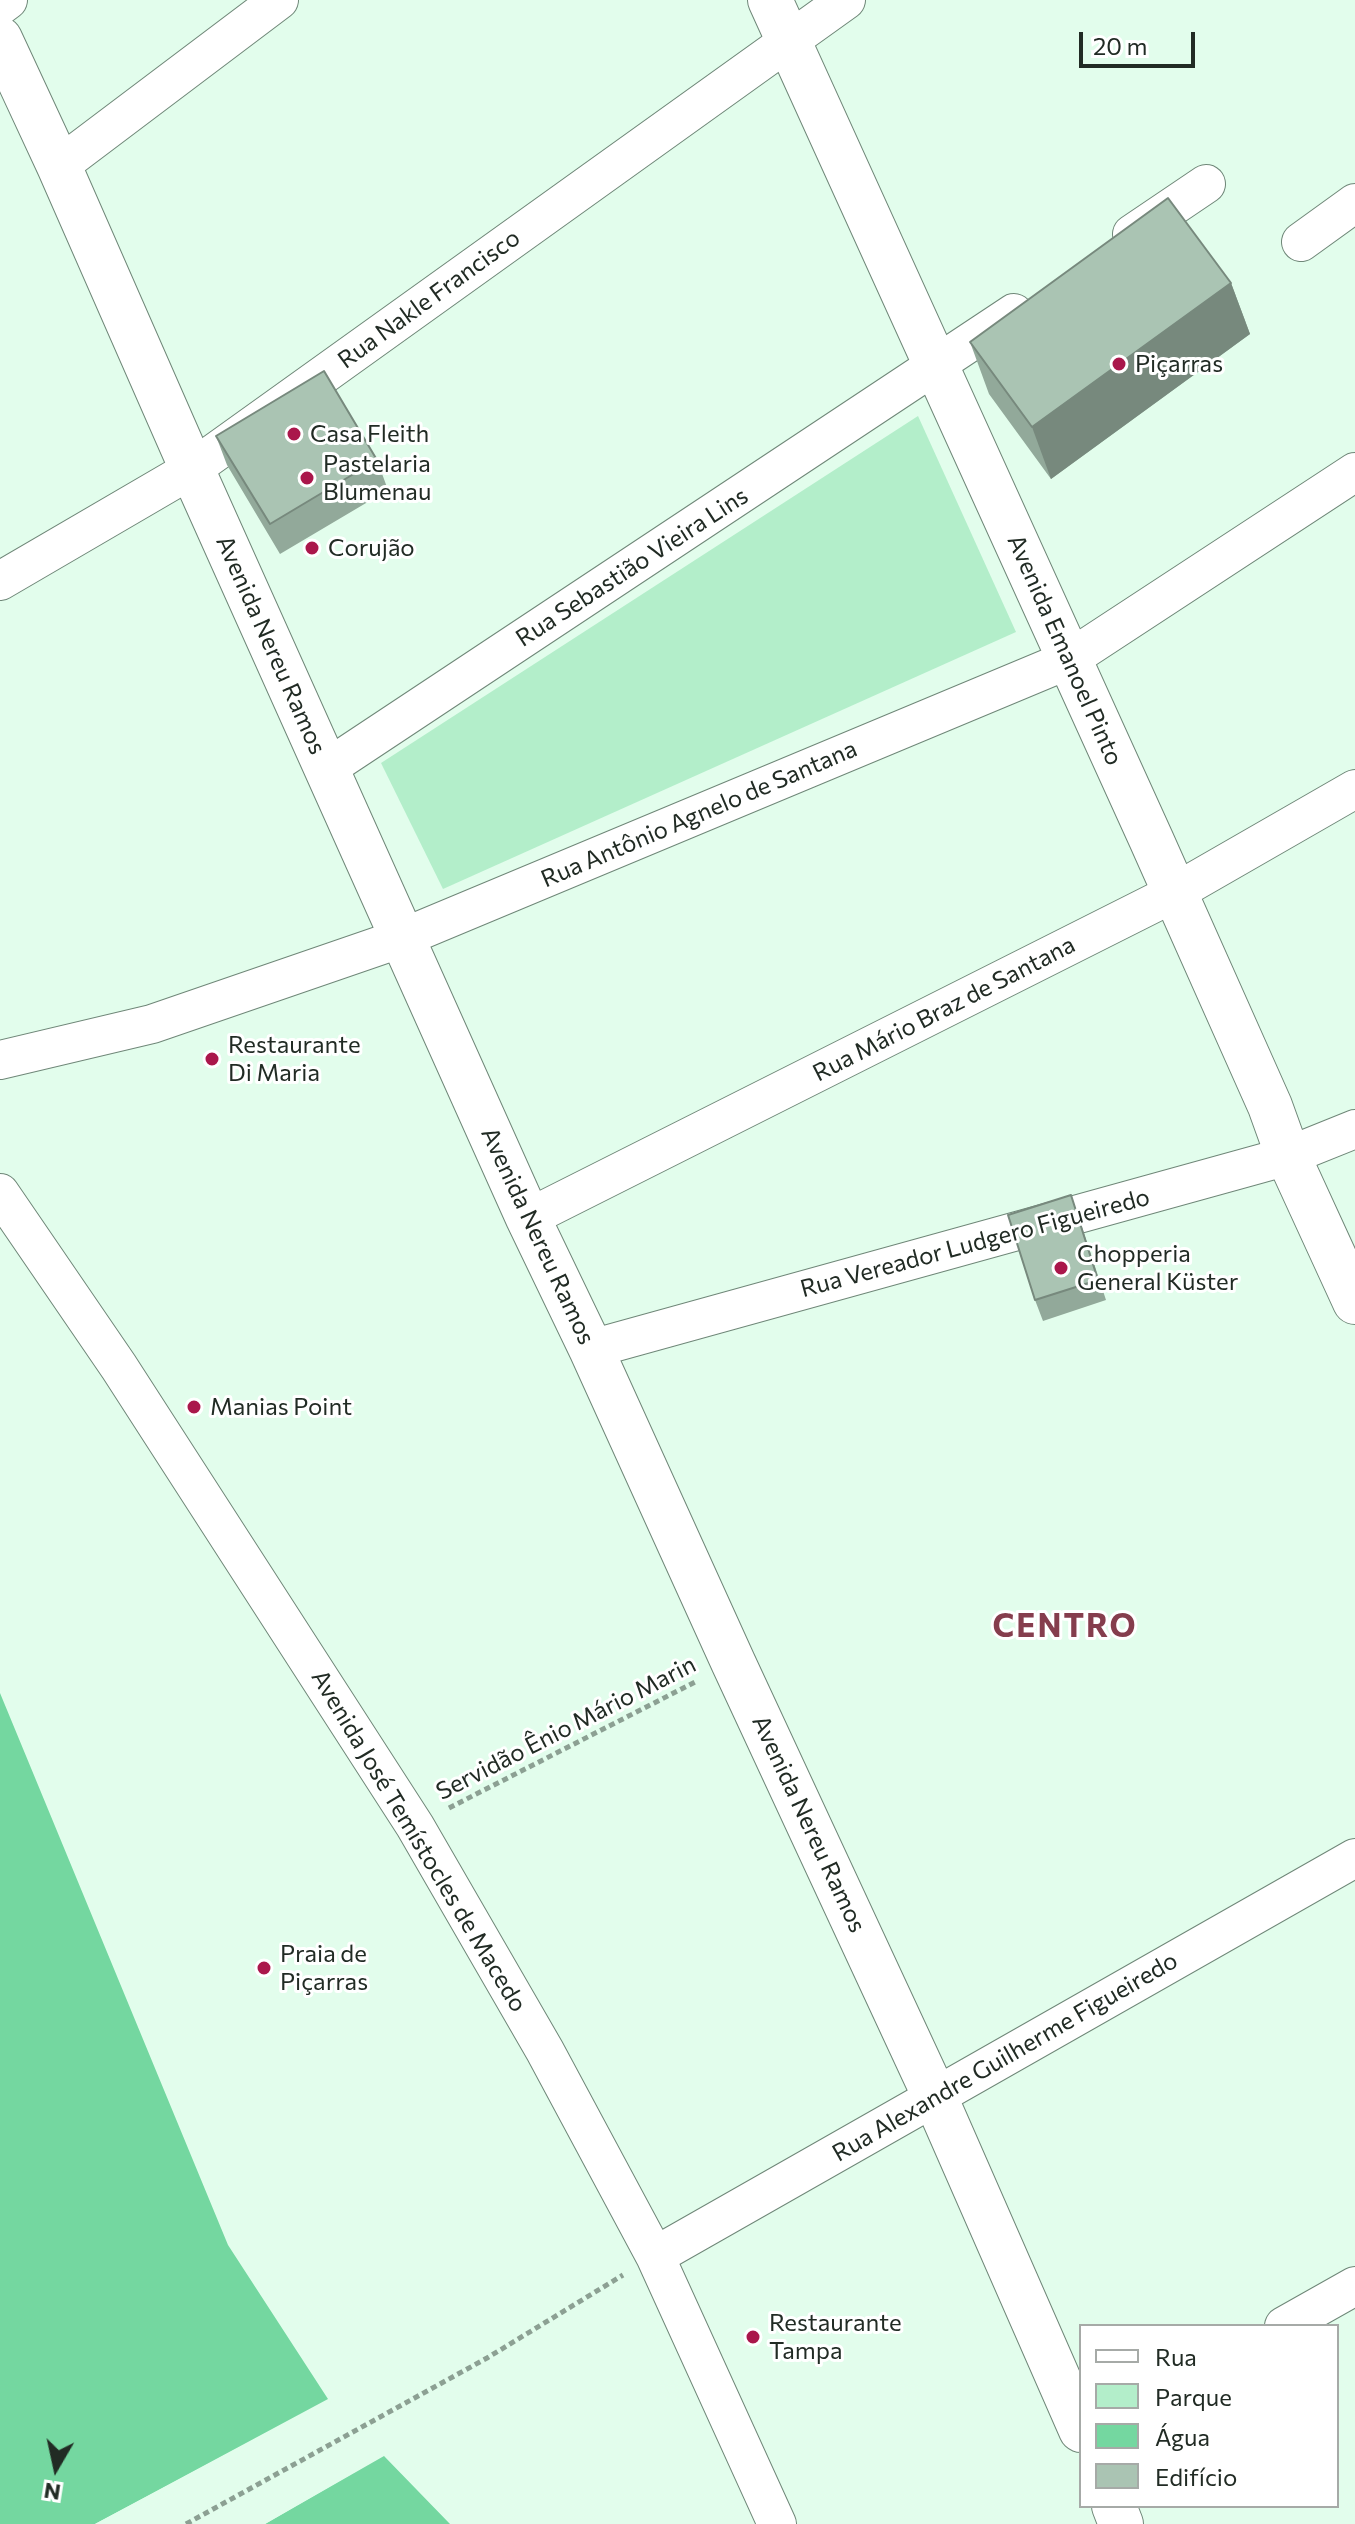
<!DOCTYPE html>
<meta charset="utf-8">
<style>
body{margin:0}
#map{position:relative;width:1355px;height:2524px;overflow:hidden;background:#e2fdec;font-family:Commissioner,sans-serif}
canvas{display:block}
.legend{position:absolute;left:1079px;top:2324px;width:260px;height:184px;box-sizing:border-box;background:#fff;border:2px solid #a6aaa7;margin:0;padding:10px 14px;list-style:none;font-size:24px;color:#212b24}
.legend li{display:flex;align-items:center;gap:16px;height:40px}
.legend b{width:40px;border:2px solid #a6aaa7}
.north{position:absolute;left:16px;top:2428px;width:80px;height:80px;-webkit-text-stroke:6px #fff;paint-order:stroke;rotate:189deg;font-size:22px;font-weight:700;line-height:32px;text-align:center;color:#212b24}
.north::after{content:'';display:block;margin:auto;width:28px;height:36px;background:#212b24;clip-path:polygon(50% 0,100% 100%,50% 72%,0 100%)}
.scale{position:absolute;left:1079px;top:32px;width:116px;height:36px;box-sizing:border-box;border:4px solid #212b24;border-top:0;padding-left:10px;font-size:24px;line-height:28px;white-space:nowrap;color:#212b24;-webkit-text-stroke:6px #fff;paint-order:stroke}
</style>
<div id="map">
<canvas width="1355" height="2524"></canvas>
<ul class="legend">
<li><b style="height:10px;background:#fff"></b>Rua</li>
<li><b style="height:22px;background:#b3eeca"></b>Parque</li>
<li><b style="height:22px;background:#74d7a0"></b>Água</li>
<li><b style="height:22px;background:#aac4b3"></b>Edifício</li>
</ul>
<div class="north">N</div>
<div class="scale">20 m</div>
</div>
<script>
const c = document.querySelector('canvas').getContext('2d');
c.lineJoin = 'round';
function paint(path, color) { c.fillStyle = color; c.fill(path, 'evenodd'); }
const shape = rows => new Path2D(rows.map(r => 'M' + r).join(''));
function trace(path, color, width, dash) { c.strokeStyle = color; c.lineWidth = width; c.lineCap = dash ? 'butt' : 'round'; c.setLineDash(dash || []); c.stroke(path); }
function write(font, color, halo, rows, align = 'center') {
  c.font = font + ' Commissioner,sans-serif'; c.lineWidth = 6; c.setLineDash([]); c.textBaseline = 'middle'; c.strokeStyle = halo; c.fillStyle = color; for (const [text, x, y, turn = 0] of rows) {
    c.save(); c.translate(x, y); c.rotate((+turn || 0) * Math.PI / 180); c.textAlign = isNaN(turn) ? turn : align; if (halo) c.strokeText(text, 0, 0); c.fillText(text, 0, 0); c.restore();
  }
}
const green = shape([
 [918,416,1016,632,443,889,381,763]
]);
const water = shape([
 [0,1693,228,2245,328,2399,95,2524,0,2524],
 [384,2456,450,2524,265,2524]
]);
const pier = shape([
 [332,2398,330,2403,103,2524,95,2524],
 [382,2453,386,2454,265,2524,261,2524,263,2521]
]);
const path = shape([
 [449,1808,697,1681],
 [186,2524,487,2358,623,2275]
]);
const minor = shape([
 [0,6,8,0],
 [59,166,279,0],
 [1132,234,1206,184],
 [1301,242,1355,203],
 [0,581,192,469,846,0],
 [326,769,1014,313],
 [0,1060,152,1024,402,938,1068,660,1355,472],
 [0,1193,119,1367,415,1826,545,2051,655,2256,777,2524],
 [528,1218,1174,893,1355,789],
 [591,1349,1288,1156,1355,1129],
 [655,2256,1355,1858],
 [1284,2326,1355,2286]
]);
const major = shape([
 [770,0,1151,839,1270,1106,1288,1156,1355,1302],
 [0,39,59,166,192,469,528,1218,591,1349,733,1662,935,2097,1081,2430],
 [1114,2506,1121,2524]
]);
const wall = shape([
 [1231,283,1250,334,1051,479,989,394,970,342],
 [216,436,377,460,388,490,280,554,227,465],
 [1078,1215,1106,1300,1043,1321,1035,1300]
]);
const shadedWall = shape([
 [1231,283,1250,334,1051,479,1032,427]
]);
const building = shape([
 [1168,198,1231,283,1032,427,970,342,1168,198],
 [324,371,377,460,270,524,216,436,324,371],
 [1071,1195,1098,1280,1035,1300,1008,1215,1071,1195]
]);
const markers = [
 [1119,364,8,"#aa174b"],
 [294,434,8,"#aa174b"],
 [307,478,8,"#aa174b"],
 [312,548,8,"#aa174b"],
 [212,1059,8,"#aa174b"],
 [1061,1268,8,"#aa174b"],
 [194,1407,8,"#aa174b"],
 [264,1968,8,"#aa174b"],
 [753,2337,8,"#aa174b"]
];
const streetNames = [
 ["Rua Nakle Francisco",429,299,-36],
 ["Rua Sebastião Vieira Lins",632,567,-33],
 ["Avenida Nereu Ramos",271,645,66],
 ["Avenida Emanoel Pinto",1065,650,66],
 ["Rua Antônio Agnelo de Santana",699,814,-23],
 ["Rua Mário Braz de Santana",944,1009,-27],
 ["Avenida Nereu Ramos",538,1236,65],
 ["Rua Vereador Ludgero Figueiredo",975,1243,-15],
 ["Servidão Ênio Mário Marin",566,1728,-27],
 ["Avenida Nereu Ramos",809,1824,65],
 ["Avenida José Temístocles de Macedo",419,1841,59],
 ["Rua Alexandre Guilherme Figueiredo",1005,2057,-30]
];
const poiNames = [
 ["Piçarras",1135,364],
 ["Casa Fleith",310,434],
 ["Pastelaria",323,464],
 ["Blumenau",323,492],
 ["Corujão",328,548],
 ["Restaurante",228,1045],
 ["Di Maria",228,1073],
 ["Chopperia",1077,1254],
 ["General Küster",1077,1282],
 ["Manias Point",210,1407],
 ["Praia de",280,1954],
 ["Piçarras",280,1982],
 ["Restaurante",769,2323],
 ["Tampa",769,2351]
];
const districtNames = [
 ["CENTRO",1065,1626]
];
paint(green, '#b3eeca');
paint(water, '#74d7a0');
paint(pier, '#e2fdec');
trace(minor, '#6f8778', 40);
trace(major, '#6f8778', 46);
trace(path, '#8ca093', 5, [6, 4]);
trace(minor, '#fff', 38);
trace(major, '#fff', 44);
paint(wall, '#92a99a');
paint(shadedWall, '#77897d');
paint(building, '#aac4b3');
trace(building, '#77897d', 2);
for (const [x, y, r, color] of markers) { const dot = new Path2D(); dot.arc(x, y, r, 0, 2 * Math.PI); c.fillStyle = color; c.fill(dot); trace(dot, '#fff', 3); }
write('24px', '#212b24', '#fff', streetNames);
write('24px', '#212b24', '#fff', poiNames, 'left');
c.letterSpacing = '2px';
write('bold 32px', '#853d4d', '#fff', districtNames);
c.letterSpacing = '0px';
</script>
